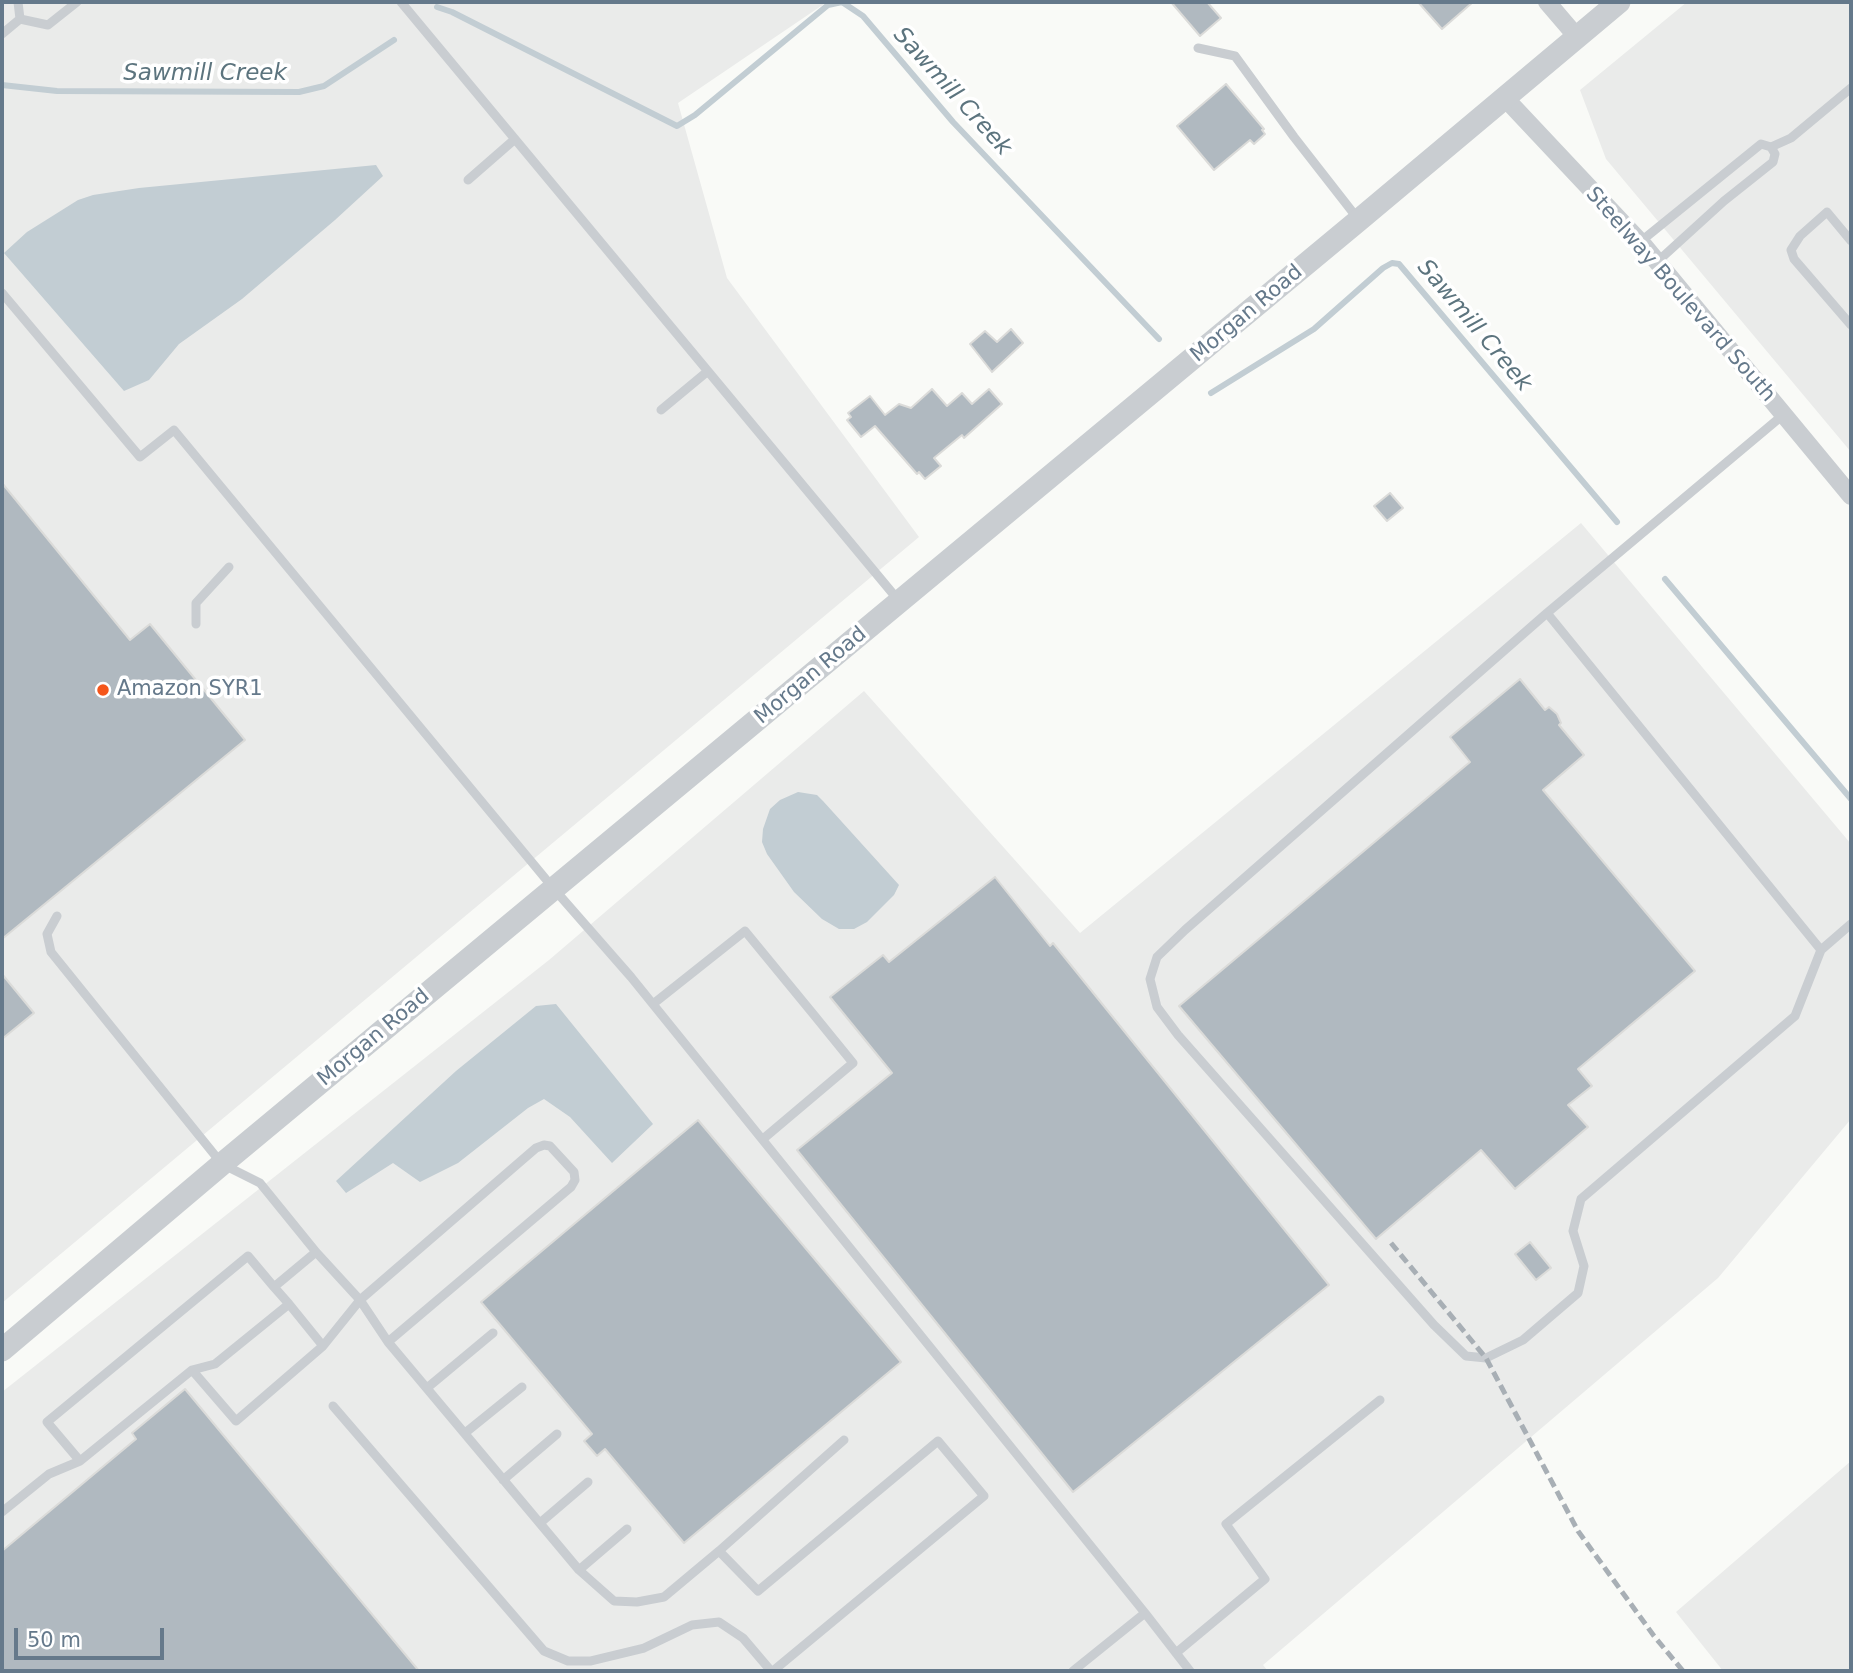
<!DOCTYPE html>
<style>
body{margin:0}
#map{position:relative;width:1853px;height:1673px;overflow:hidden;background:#f9faf7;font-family:"DejaVu Sans",sans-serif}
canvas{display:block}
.frame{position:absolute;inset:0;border:4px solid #65798b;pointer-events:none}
.scale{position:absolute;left:14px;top:1628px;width:150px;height:32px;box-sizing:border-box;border:4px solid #65798b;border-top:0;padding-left:9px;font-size:21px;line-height:24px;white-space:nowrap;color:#65798b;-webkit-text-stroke:5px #fff;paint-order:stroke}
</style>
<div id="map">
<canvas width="1853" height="1673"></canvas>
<div class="frame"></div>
<div class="scale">50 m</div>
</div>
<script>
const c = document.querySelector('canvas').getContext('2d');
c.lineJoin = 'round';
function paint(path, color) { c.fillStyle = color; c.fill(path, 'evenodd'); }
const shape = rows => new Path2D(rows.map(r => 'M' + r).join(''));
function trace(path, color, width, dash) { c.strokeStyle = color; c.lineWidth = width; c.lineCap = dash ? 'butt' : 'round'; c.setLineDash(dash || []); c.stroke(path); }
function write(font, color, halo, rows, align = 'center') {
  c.font = font + ' "DejaVu Sans",sans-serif'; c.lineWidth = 7; c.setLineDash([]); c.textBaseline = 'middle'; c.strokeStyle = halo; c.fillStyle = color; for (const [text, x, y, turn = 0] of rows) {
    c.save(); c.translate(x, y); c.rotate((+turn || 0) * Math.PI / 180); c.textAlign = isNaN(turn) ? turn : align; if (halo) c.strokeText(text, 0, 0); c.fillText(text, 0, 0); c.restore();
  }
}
const built = shape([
 [2,2,827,2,678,103,727,278,919,537,2,1303],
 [1687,2,1851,2,1851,452,1606,159,1580,90],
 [1581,523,1851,844,1851,1119,1718,1278,1263,1665,1268,1671,2,1671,2,1392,549,960,864,691,1080,933],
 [1851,1461,1851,1671,1723,1671,1676,1612]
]);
const water = shape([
 [376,165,383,176,335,220,242,299,179,344,149,380,124,391,4,253,27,232,78,200,93,195,139,188],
 [798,792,817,795,823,801,899,885,894,895,867,922,854,929,839,929,822,919,794,892,767,854,762,842,763,829,770,809,780,800],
 [556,1004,653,1124,612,1163,570,1117,544,1099,528,1108,458,1163,420,1182,393,1163,346,1193,336,1181,456,1071,536,1006]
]);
const stream = shape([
 [437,7,452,12,677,126,695,115,828,5,842,2,863,16,953,122,1159,339],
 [2,85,57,91,299,92,324,86,394,40],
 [1211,393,1314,329,1383,268,1392,263,1399,264,1617,522],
 [1665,579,1851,799]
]);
const building = shape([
 [1171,2,1207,2,1221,18,1200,36,1171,2],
 [1418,2,1473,2,1442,29,1418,2],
 [1226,84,1264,129,1262,130,1265,134,1254,144,1250,140,1214,170,1177,126,1226,84],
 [1011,329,1023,343,992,372,970,344,985,331,997,342,1011,329],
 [932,389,947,406,962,393,972,404,989,389,1002,404,964,438,962,435,934,458,941,466,925,479,919,472,917,474,875,426,861,437,847,420,851,417,848,413,870,396,885,415,899,404,911,408,932,389],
 [2,483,130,640,150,624,245,740,2,939,2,483],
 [1390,493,1403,508,1387,521,1374,506,1390,493],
 [1520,679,1545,710,1549,707,1557,714,1561,723,1559,725,1584,755,1543,790,1695,971,1578,1069,1592,1086,1568,1105,1588,1127,1515,1189,1481,1150,1376,1239,1179,1006,1470,762,1450,737,1520,679],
 [995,877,1050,946,1053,943,1329,1285,1073,1492,797,1150,892,1073,830,997,883,955,889,962,995,877],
 [2,974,34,1013,2,1039,2,974],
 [698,1120,901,1362,684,1543,605,1449,597,1456,584,1441,592,1434,481,1302,698,1120],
 [1530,1242,1551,1268,1536,1280,1515,1254,1530,1242],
 [185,1389,419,1671,2,1671,2,1551,136,1439,132,1433,185,1389]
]);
const service = shape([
 [18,2,20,19],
 [401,2,899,601],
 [20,19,48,25,77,2],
 [2,34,20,19],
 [1198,48,1235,56,1294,137,1358,219],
 [1771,147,1791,138,1851,88],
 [468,180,515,139],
 [1851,241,1827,212,1800,236,1791,250,1794,259,1851,325],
 [1640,242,1761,144,1771,147,1775,154,1773,162,1724,201,1657,262],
 [2,293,140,457,174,430,554,889,631,977,1145,1613,1073,1671],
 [661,410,708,371],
 [1783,415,1547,613,1821,950,1851,924],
 [1547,613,1185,930,1157,957,1150,979,1157,1007,1178,1035,1434,1325,1466,1356,1486,1358,1523,1340,1578,1293,1584,1266,1573,1231,1581,1199,1795,1016,1821,950],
 [196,624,196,603,229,567],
 [57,916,47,934,51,952,222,1164,260,1183,316,1252,360,1300,388,1342,579,1570,614,1601,637,1602,664,1597,719,1551,758,1591,938,1441,984,1496,773,1671],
 [653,1004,745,931,814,1015,853,1063,763,1139],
 [316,1252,274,1287,248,1256,47,1422,80,1461,192,1370,236,1421,323,1346,360,1300,536,1148,544,1145,550,1146,574,1172,575,1180,571,1187,388,1342],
 [289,1304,323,1346],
 [192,1370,215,1364,289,1304,274,1287],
 [427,1388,493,1333],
 [333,1406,544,1651,568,1661,590,1661,644,1648,692,1625,719,1622,743,1638,771,1671],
 [465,1433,522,1387],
 [503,1480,557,1434],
 [2,1512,49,1474,80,1461],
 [540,1523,588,1482],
 [719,1551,844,1440],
 [579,1570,627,1529],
 [1145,1613,1190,1671],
 [1176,1653,1265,1579,1226,1524,1380,1400]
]);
const minor = shape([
 [1547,2,1577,37],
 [1505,98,1645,247,1851,496]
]);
const tertiary = shape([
 [2,1350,222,1164,1359,220,1619,2]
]);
const rail = shape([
 [1391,1243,1486,1358,1578,1531,1654,1636,1683,1671]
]);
const markers = [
 [103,690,7,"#f5561b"]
];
const streetNames = [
 ["Steelway Boulevard South",1680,295,49],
 ["Morgan Road",1247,314,-40],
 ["Morgan Road",811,676,-40],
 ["Morgan Road",374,1038,-40]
];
const poiNames = [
 ["Amazon SYR1",117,690]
];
const waterNames = [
 ["Sawmill Creek",205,74],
 ["Sawmill Creek",952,92,48],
 ["Sawmill Creek",1474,326,50]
];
paint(built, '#eaebea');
paint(water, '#c2cdd3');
trace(stream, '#c2cdd3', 6);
paint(building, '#b0b9c0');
trace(building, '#dbdbd9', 2);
trace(service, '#c9cdd1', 9);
trace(minor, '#c9cdd1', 18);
trace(tertiary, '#c9cdd1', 23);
trace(rail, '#a8afb5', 5, [10, 5]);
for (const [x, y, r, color] of markers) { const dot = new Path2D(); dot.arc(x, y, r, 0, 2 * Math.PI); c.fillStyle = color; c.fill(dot); trace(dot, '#fff', 2.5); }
write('21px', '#65798b', '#fff', streetNames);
write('21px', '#65798b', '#fff', poiNames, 'left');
write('italic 23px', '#5c747e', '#fff', waterNames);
</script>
